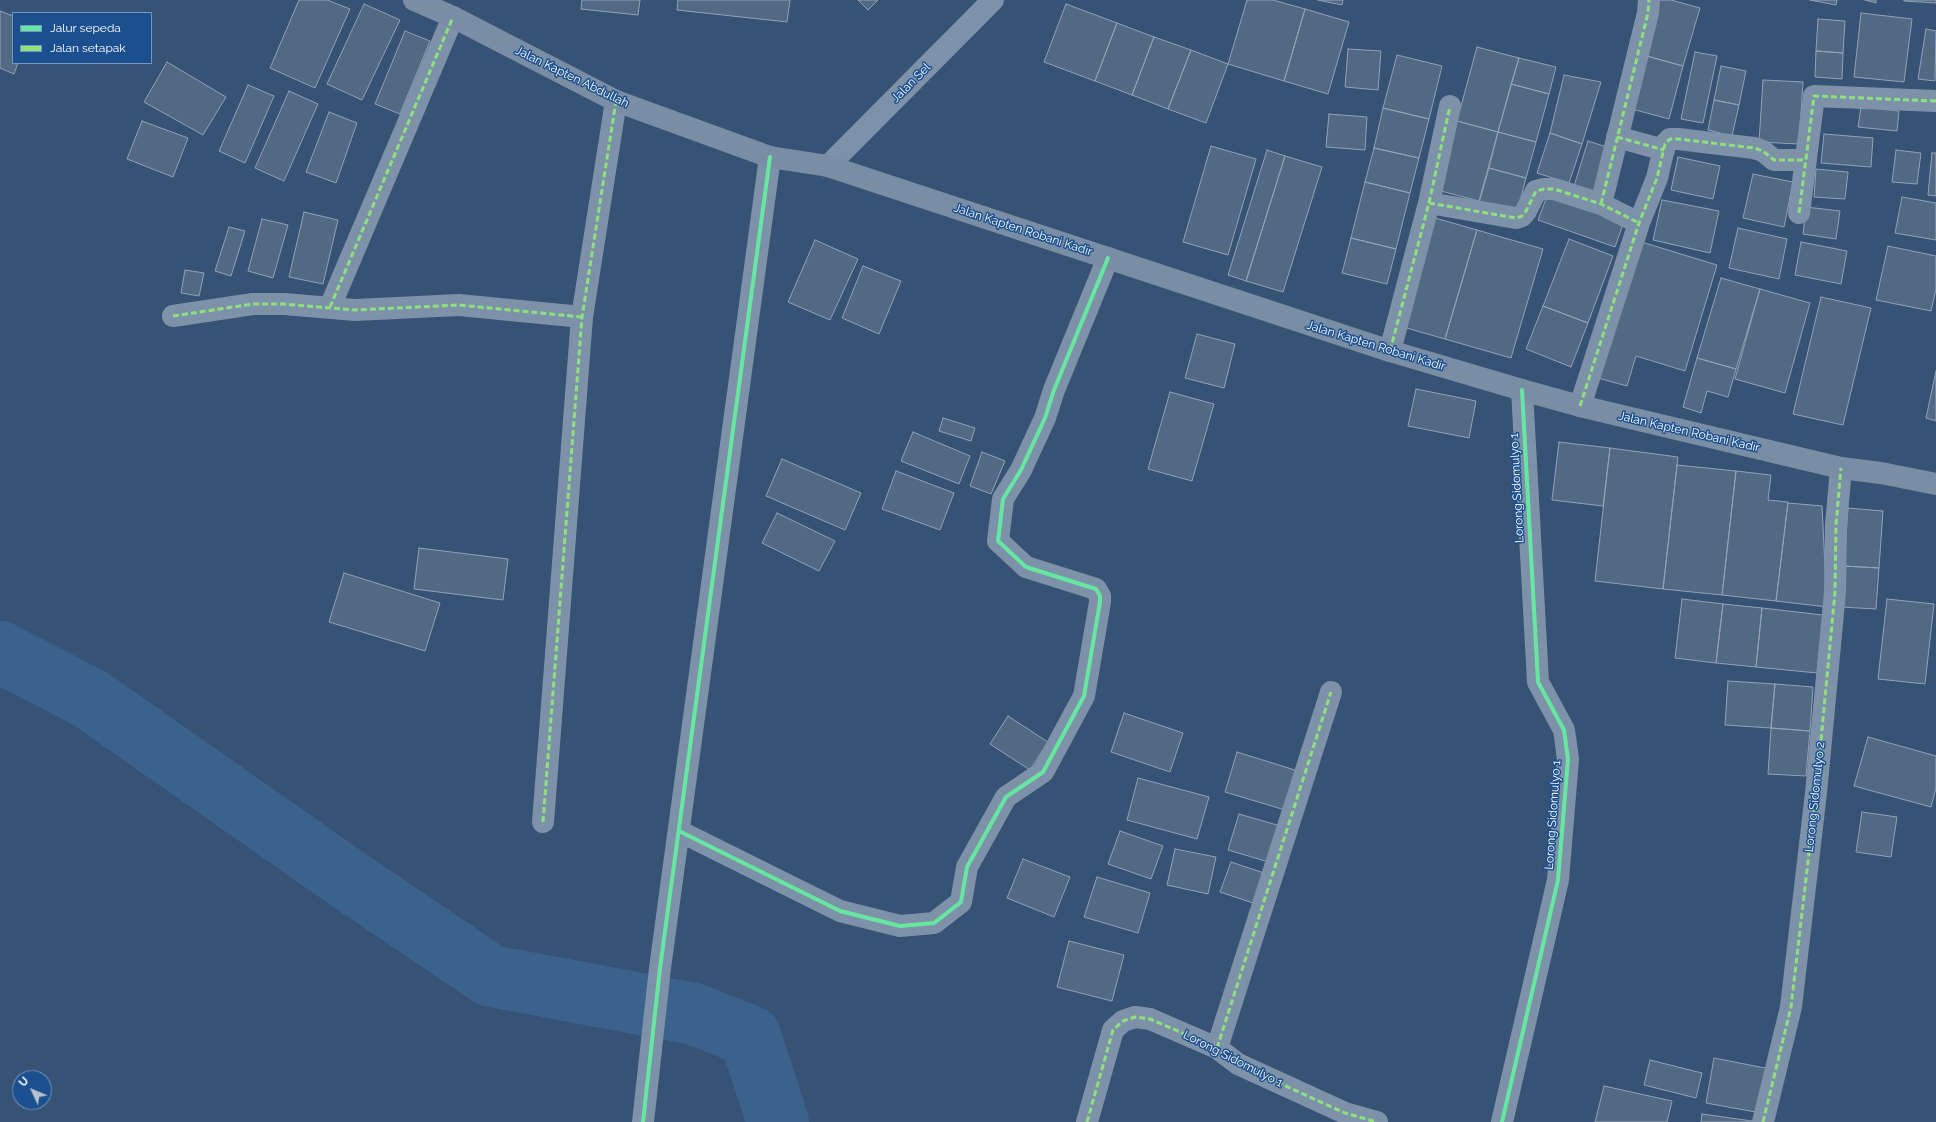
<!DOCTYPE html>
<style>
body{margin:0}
#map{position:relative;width:1936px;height:1122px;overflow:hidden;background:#365274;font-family:Raleway,sans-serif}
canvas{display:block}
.legend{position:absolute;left:12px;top:12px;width:140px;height:52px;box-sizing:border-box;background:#1b4f8f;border:1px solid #7695bc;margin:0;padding:5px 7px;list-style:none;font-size:12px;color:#fff}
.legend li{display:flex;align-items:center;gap:8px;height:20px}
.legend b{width:20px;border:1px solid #7695bc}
.north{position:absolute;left:12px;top:1070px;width:40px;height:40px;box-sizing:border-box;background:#1b4f8f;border:1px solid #7695bc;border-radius:50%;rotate:314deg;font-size:11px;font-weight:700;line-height:16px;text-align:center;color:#fff}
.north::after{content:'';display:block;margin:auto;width:14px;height:18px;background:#b9c2ce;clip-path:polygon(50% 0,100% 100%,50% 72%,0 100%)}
</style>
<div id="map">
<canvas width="1936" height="1122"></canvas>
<ul class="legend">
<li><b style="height:5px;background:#66e7a1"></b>Jalur sepeda</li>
<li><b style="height:5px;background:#8de07e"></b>Jalan setapak</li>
</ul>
<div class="north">U</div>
</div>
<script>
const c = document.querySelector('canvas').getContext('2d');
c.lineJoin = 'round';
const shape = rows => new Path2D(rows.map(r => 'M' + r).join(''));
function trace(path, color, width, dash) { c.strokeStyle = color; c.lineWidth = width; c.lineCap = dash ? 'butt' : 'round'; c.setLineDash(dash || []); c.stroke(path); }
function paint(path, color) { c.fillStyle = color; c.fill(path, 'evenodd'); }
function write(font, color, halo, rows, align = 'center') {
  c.font = font + ' Raleway,sans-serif'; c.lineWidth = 3; c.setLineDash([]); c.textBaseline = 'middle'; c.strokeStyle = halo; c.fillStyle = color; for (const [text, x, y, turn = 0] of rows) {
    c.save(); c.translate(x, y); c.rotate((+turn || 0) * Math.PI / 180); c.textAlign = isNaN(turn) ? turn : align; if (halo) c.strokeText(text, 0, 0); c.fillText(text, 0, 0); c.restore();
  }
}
const river = shape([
 [0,652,89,698,346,878,491,976,694,1014,750,1036,778,1122]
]);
const building = shape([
 [299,0,327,0,350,9,315,88,270,68,299,0],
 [582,0,640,0,638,15,581,9,582,0],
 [678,0,790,0,787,22,677,10,678,0],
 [858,0,878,0,868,10,858,0],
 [1247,0,1273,0,1305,9,1284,81,1228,64,1247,0],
 [1318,0,1343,0,1342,5,1318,0],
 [1658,0,1671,0,1700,8,1683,66,1643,55,1658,0],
 [1810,0,1837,0,1836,5,1810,0],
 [1865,0,1876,0,1876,3,1865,0],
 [1904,0,1936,0,1936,3,1904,1,1904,0],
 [364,4,400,20,362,100,327,84,364,4],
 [1066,4,1117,23,1095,81,1044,62,1066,4],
 [1305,9,1349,22,1328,94,1284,81,1305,9],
 [0,11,13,16,13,63,18,63,14,74,0,68,0,11],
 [1861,13,1912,19,1904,82,1854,77,1861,13],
 [1818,19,1845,21,1843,53,1816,51,1818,19],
 [1117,23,1154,37,1132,95,1095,81,1117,23],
 [1926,29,1936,31,1935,81,1918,79,1926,29],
 [405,31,430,41,400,114,375,104,405,31],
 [1154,37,1191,50,1168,109,1132,95,1154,37],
 [1477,47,1519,58,1498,132,1457,121,1477,47],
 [1348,49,1381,51,1378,90,1345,87,1348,49],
 [1191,50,1228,64,1206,123,1168,109,1191,50],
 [1816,51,1843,53,1842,79,1815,77,1816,51],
 [1695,52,1717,56,1703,123,1681,119,1695,52],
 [1397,55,1442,66,1429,119,1383,108,1397,55],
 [1643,55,1683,66,1669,119,1628,108,1643,55],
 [1519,58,1556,67,1549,94,1511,84,1519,58],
 [167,62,226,97,203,135,144,102,167,62],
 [1721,66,1746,71,1739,105,1714,100,1721,66],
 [1564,75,1601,82,1582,144,1550,133,1564,75],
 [1763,80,1803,82,1799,144,1759,142,1763,80],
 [1511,84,1549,94,1536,142,1498,132,1511,84],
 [248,85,274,96,245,163,219,151,248,85],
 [289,91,318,104,284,181,255,168,289,91],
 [1714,100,1739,105,1732,136,1708,130,1714,100],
 [1861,107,1899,111,1897,131,1858,127,1861,107],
 [1383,108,1429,119,1419,158,1374,148,1383,108],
 [329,112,357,123,336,183,306,172,329,112],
 [1329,114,1367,117,1365,150,1326,147,1329,114],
 [142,121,188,138,173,177,127,159,142,121],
 [1457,121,1498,132,1479,201,1437,190,1457,121],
 [1498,132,1536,142,1526,178,1489,168,1498,132],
 [1550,133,1582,144,1569,183,1537,173,1550,133],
 [1824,134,1873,138,1871,167,1821,163,1824,134],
 [1588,141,1613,149,1598,193,1574,186,1588,141],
 [1211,146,1256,159,1228,255,1183,242,1211,146],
 [1374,148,1419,158,1410,193,1365,182,1374,148],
 [1267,150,1285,156,1246,281,1228,275,1267,150],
 [1896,150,1921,153,1917,184,1892,182,1896,150],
 [1932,153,1936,153,1936,196,1928,195,1932,153],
 [1285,156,1322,167,1283,292,1246,281,1285,156],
 [1678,157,1720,166,1713,199,1671,190,1678,157],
 [1489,168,1526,178,1517,212,1479,203,1489,168],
 [1816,169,1848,172,1845,199,1814,197,1816,169],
 [1753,174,1793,182,1784,227,1743,218,1753,174],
 [1365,182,1410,193,1396,249,1351,238,1365,182],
 [1549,191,1625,219,1615,247,1538,220,1549,191],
 [1902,197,1936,203,1936,240,1895,233,1902,197],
 [1662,200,1719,211,1710,253,1653,240,1662,200],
 [1806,207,1840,211,1836,239,1803,234,1806,207],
 [304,212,338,220,323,284,289,277,304,212],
 [1435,218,1477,230,1445,339,1403,327,1435,218],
 [262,219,288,225,273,278,248,271,262,219],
 [229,227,245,231,231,276,215,271,229,227],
 [1738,228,1787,239,1779,279,1729,268,1738,228],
 [1477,230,1543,249,1511,358,1445,339,1477,230],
 [1351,238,1396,249,1387,284,1342,273,1351,238],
 [1569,239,1613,256,1588,323,1543,306,1569,239],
 [815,240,858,259,830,320,788,302,815,240],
 [1635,240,1717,265,1685,371,1636,356,1627,386,1594,377,1635,240],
 [1801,242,1847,251,1841,284,1795,275,1801,242],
 [1888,246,1936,256,1936,289,1931,311,1876,300,1888,246],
 [863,266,901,281,879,334,842,318,863,266],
 [185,270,204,273,199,296,181,293,185,270],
 [1721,278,1760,289,1736,369,1697,358,1721,278],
 [1760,289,1810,303,1785,393,1735,379,1760,289],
 [1821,297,1871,308,1843,425,1793,414,1821,297],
 [1543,306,1588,323,1571,367,1526,349,1543,306],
 [1197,334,1235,344,1224,388,1185,378,1197,334],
 [1697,358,1736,369,1728,397,1707,391,1701,413,1683,407,1697,358],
 [1936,371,1936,421,1926,418,1936,371],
 [1416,389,1476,401,1469,438,1408,426,1416,389],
 [1170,392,1214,404,1192,481,1148,469,1170,392],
 [943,418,975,428,971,441,939,431,943,418],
 [913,432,970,456,959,484,901,461,913,432],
 [1559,442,1610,448,1603,506,1552,500,1559,442],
 [1610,448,1678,457,1663,589,1595,581,1610,448],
 [982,452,1005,461,991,494,970,486,982,452],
 [782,459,861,493,845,530,766,496,782,459],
 [1677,465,1736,471,1722,595,1663,589,1677,465],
 [896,471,954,493,940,530,882,509,896,471],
 [1736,471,1771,475,1768,500,1788,502,1776,601,1722,595,1736,471],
 [1788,503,1822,506,1827,607,1776,601,1788,503],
 [1848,508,1883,511,1879,568,1844,566,1848,508],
 [777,513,835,541,819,571,762,543,777,513],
 [419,548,508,559,503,600,414,589,419,548],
 [1844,566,1879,568,1876,609,1841,607,1844,566],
 [344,573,440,603,425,651,329,622,344,573],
 [1682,599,1723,604,1716,663,1675,658,1682,599],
 [1887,599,1934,604,1925,684,1878,679,1887,599],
 [1723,604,1762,608,1756,667,1716,663,1723,604],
 [1762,608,1823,615,1817,673,1756,667,1762,608],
 [1728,681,1775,684,1771,728,1725,725,1728,681],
 [1775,684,1813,687,1810,731,1771,728,1775,684],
 [1124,713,1183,733,1170,772,1111,752,1124,713],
 [1008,716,1048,742,1030,770,990,744,1008,716],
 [1771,728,1810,731,1806,776,1768,774,1771,728],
 [1868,737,1936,756,1936,788,1931,807,1854,786,1868,737],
 [1237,752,1298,771,1285,810,1225,792,1237,752],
 [1138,778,1209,797,1197,839,1127,820,1138,778],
 [1862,812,1897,817,1891,857,1856,852,1862,812],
 [1239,814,1284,827,1272,863,1228,850,1239,814],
 [1120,831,1163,846,1151,879,1108,864,1120,831],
 [1175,849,1216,857,1208,894,1167,885,1175,849],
 [1023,859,1070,877,1054,917,1007,898,1023,859],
 [1231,862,1270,875,1259,905,1220,892,1231,862],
 [1097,877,1150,893,1138,933,1084,917,1097,877],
 [1069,941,1124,955,1112,1001,1057,987,1069,941],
 [1714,1058,1770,1069,1761,1113,1706,1103,1714,1058],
 [1650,1060,1702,1073,1696,1098,1644,1085,1650,1060],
 [1604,1086,1672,1101,1667,1122,1595,1122,1604,1086],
 [1702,1114,1752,1121,1752,1122,1701,1122,1702,1114]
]);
const minor = shape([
 [1617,137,1664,150],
 [1429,203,1516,218,1522,216,1526,211,1536,191,1544,189,1554,189,1601,204,1639,223],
 [1601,204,1648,13,1649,0],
 [1799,213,1814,96,1936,101],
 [330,307,453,17],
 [173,316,253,304,284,304,355,310,459,305,582,317],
 [1390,351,1429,203,1450,106],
 [1580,406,1639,223,1657,178,1665,144,1670,139,1678,139,1754,148,1763,151,1774,160,1805,160],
 [543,822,582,317,616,101],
 [679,831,840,911,900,926,934,923,961,902,967,867,1006,797,1043,772,1084,696,1100,602,1100,596,1096,589,1026,567,998,541,1003,499,1021,470,1045,418,1054,390,1108,258],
 [1217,1048,1331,692],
 [643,1122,660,968,770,157],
 [1087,1122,1113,1030,1123,1021,1135,1017,1150,1019,1217,1048,1238,1064,1345,1113,1377,1122],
 [1502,1122,1558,880,1568,759,1564,730,1538,682,1522,390],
 [1763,1122,1791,1007,1816,793,1835,592,1836,525,1841,468]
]);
const tertiary = shape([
 [828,166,993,0]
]);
const secondary = shape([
 [414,0,453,17,616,101,770,157,828,166,1390,351,1522,390,1580,406,1841,468,1881,473,1936,484]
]);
const quiet = shape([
 [1617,137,1664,150],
 [1429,203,1516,218,1522,216,1526,211,1536,191,1544,189,1554,189,1601,204,1639,223],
 [1601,204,1648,13,1649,0],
 [1799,213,1814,96,1936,101],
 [330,307,453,17],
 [173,316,253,304,284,304,355,310,459,305,582,317],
 [1390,351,1429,203,1450,106],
 [1580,406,1639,223,1657,178,1665,144,1670,139,1678,139,1754,148,1763,151,1774,160,1805,160],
 [543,822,582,317,616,101],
 [1217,1048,1331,692],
 [1087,1122,1113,1030,1123,1021,1135,1017,1150,1019,1217,1048,1238,1064,1345,1113,1377,1122],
 [1763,1122,1791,1007,1816,793,1835,592,1836,525,1841,468]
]);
const cycleway = shape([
 [679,831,840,911,900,926,934,923,961,902,967,867,1006,797,1043,772,1084,696,1100,602,1100,596,1096,589,1026,567,998,541,1003,499,1021,470,1045,418,1054,390,1108,258],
 [643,1122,660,968,770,157],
 [1502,1122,1558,880,1568,759,1564,730,1538,682,1522,390]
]);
const streetNames = [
 ["Jalan Kapten Abdullah",572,77,26],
 ["Jalan Sel",911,83,-45],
 ["Jalan Kapten Robani Kadir",1023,230,18],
 ["Jalan Kapten Robani Kadir",1376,346,17],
 ["Jalan Kapten Robani Kadir",1689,432,13],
 ["Lorong Sidomulyo 1",1517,488,-93],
 ["Lorong Sidomulyo 2",1815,797,-84],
 ["Lorong Sidomulyo 1",1553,815,-86],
 ["Lorong Sidomulyo 1",1233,1059,27]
];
trace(river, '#3b618d', 62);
paint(building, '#526984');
trace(building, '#92a2b6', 1);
trace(minor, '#7d92a8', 22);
trace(tertiary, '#7d92a8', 22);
trace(secondary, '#798da4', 22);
trace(quiet, '#8de07e', 3, [6, 3]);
trace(cycleway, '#66e7a1', 4);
write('12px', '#fff', '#1b4f8f', streetNames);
</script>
